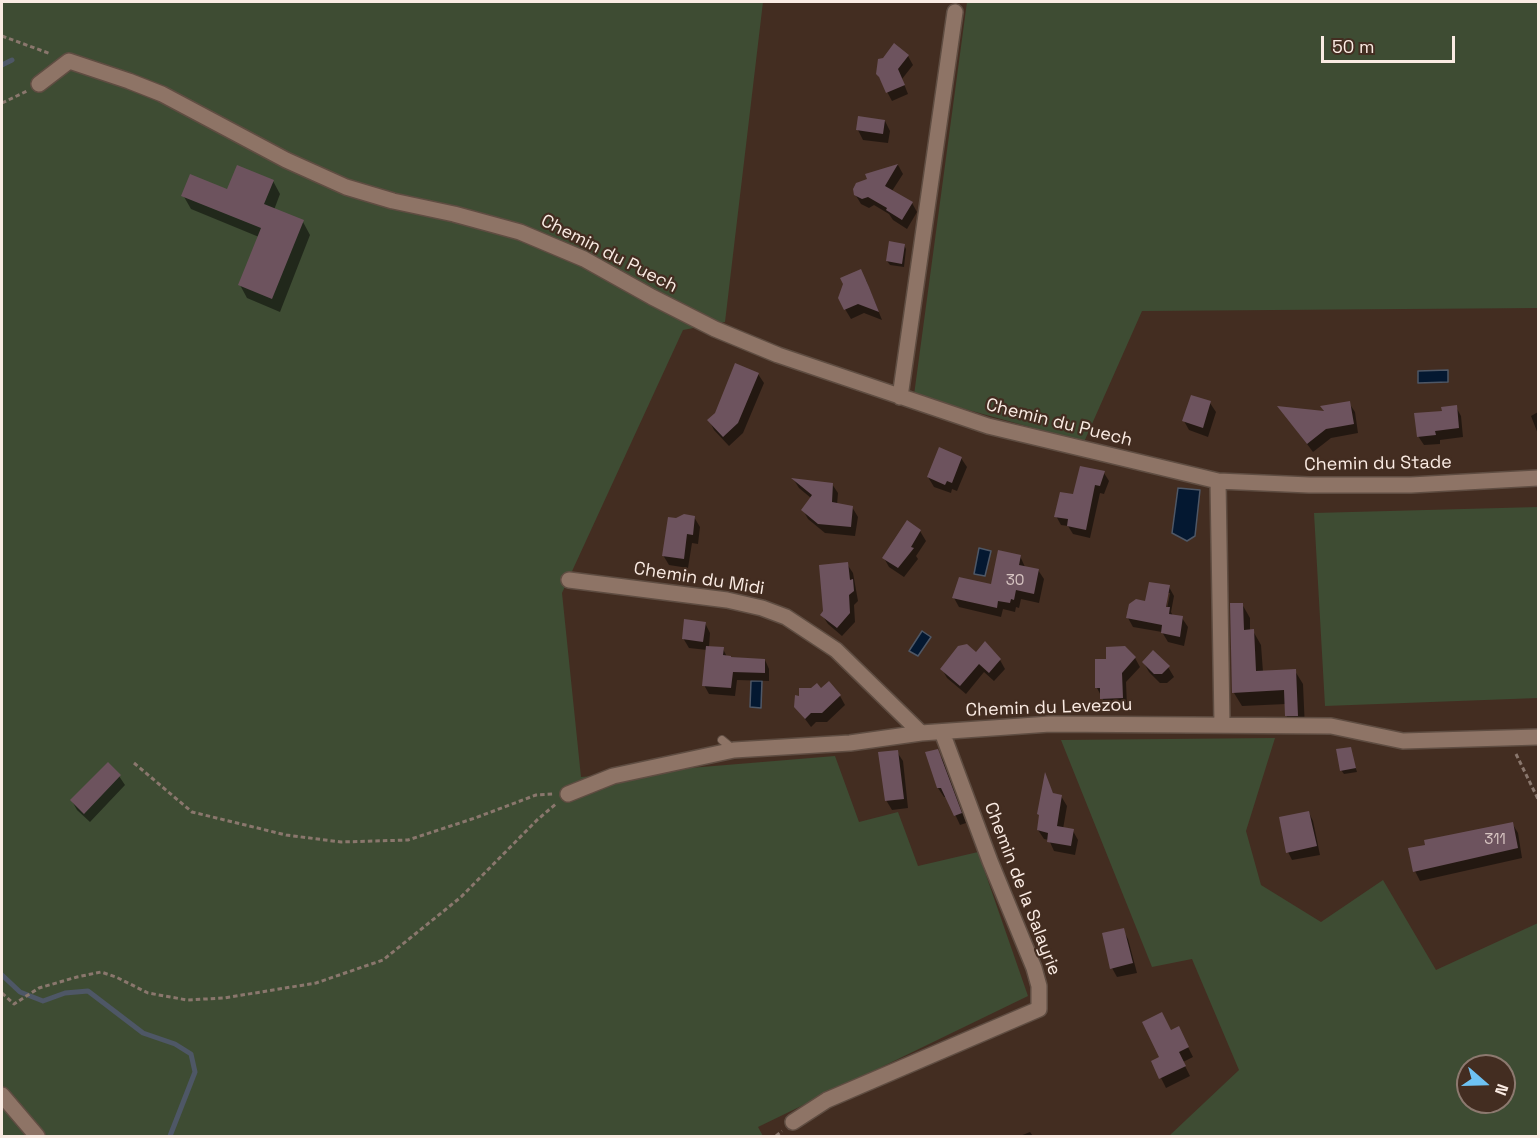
<!DOCTYPE html>
<style>
body{margin:0}
#map{position:relative;width:1540px;height:1138px;overflow:hidden;background:#432d21;font-family:"Space Grotesk",sans-serif}
canvas{display:block}
.frame{position:absolute;inset:0;border:3px solid #faebe3;pointer-events:none}
.north{position:absolute;left:1456px;top:1054px;width:60px;height:60px;box-sizing:border-box;background:#432d21;border:2px solid #8c796f;border-radius:50%;rotate:110deg;font-size:16px;font-weight:700;line-height:24px;text-align:center;color:#faebe3}
.north::after{content:'';display:block;margin:auto;width:21px;height:27px;background:#6ec2f3;clip-path:polygon(50% 0,100% 100%,50% 72%,0 100%)}
.scale{position:absolute;left:1321px;top:36px;width:134px;height:27px;box-sizing:border-box;border:3px solid #faebe3;border-top:0;padding-left:8px;font-size:18px;line-height:21px;white-space:nowrap;color:#faebe3;-webkit-text-stroke:4px #432d21;paint-order:stroke}
</style>
<div id="map">
<canvas width="1540" height="1138"></canvas>
<div class="frame"></div>
<div class="north">N</div>
<div class="scale">50 m</div>
</div>
<script>
const c = document.querySelector('canvas').getContext('2d');
c.lineJoin = 'round';
function paint(path, color) { c.fillStyle = color; c.fill(path, 'evenodd'); }
const shape = rows => new Path2D(rows.map(r => 'M' + r).join(''));
function trace(path, color, width, dash) { c.strokeStyle = color; c.lineWidth = width; c.lineCap = dash ? 'butt' : 'round'; c.setLineDash(dash || []); c.stroke(path); }
function write(font, color, halo, rows, align = 'center') {
  c.font = font + ' "Space Grotesk",sans-serif'; c.lineWidth = 4.5; c.setLineDash([]); c.textBaseline = 'middle'; c.strokeStyle = halo; c.fillStyle = color; for (const [text, x, y, turn = 0] of rows) {
    c.save(); c.translate(x, y); c.rotate((+turn || 0) * Math.PI / 180); c.textAlign = isNaN(turn) ? turn : align; if (halo) c.strokeText(text, 0, 0); c.fillText(text, 0, 0); c.restore();
  }
}
const green = shape([
 [2,2,763,2,725,322,683,330,562,593,581,777,835,756,859,822,898,812,918,866,978,852,1028,996,758,1127,763,1136,2,1136],
 [967,2,1538,2,1538,308,1142,311,1084,442,914,395],
 [1538,507,1538,698,1325,706,1314,513],
 [1275,738,1246,831,1261,885,1321,922,1383,880,1436,970,1538,923,1538,1136,1169,1136,1239,1070,1192,959,1152,967,1061,740],
 [1468,1066,1504,1066,1504,1102,1468,1102]
]);
const water = shape([
 [1448,370,1448,382,1418,383,1418,371,1448,370],
 [1178,488,1200,490,1195,536,1187,541,1172,533,1178,488],
 [979,548,991,551,985,576,974,574,979,548],
 [922,631,931,637,918,656,909,651,922,631],
 [751,681,762,681,761,708,750,707,751,681]
]);
const shadow = shape([
 [908,56,913,65,902,79,908,94,892,101,877,73],
 [885,121,890,131,888,143,863,140,858,130],
 [898,165,903,174,892,191,912,203,917,212,907,229,893,220,889,214,874,205,869,208,861,204,855,194,869,180,867,175],
 [273,181,280,194,274,210,303,222,310,235,280,312,247,298,240,285,259,237,191,209,183,195,228,191],
 [904,245,906,249,904,267,890,265,887,261],
 [866,280,882,320,864,313,851,319,845,309],
 [758,374,764,383,743,433,729,446,714,430,709,420],
 [1210,403,1216,412,1208,437,1189,430,1184,421],
 [1349,403,1355,412,1358,433,1331,438,1313,452,1280,408,1325,413,1322,407],
 [1456,407,1461,416,1463,437,1440,440,1440,444,1424,445,1418,436,1444,412],
 [1538,412,1538,434,1531,416],
 [961,458,967,467,957,491,952,489,951,493,934,487,928,477],
 [1104,473,1109,481,1104,494,1100,493,1090,538,1073,534,1068,526,1061,525,1056,516,1074,496],
 [794,480,832,484,838,493,837,505,852,507,858,517,855,536,825,533,808,519,803,510,811,498,799,488],
 [694,517,700,527,698,544,692,543,688,568,669,565,663,555],
 [920,531,926,541,916,556,918,559,904,577,889,567,884,558],
 [1020,556,1025,567,1038,570,1044,579,1039,603,1021,599,1019,608,1016,607,1015,612,1003,609,1001,617,959,607,954,598,993,586],
 [847,564,853,573,858,601,854,605,855,622,842,636,828,624,822,615],
 [1169,587,1174,596,1171,612,1173,616,1182,618,1188,627,1184,646,1168,642,1162,632,1133,627,1128,618],
 [1167,593,1170,593,1166,614],
 [1242,604,1250,618,1250,631,1253,631,1261,645,1263,672,1295,671,1303,684,1305,729,1294,729,1286,715,1286,704,1242,706,1234,693],
 [705,623,710,633,709,647,723,649,727,657,765,660,769,669,769,681,737,680,735,696,709,694,704,685,707,650,689,648,683,638],
 [976,654,1000,660,1005,669,994,681,984,672,966,694,947,678,942,669],
 [1135,658,1140,667,1126,682,1127,707,1107,707,1097,688],
 [1144,663,1168,667,1174,677,1167,683,1160,683,1149,672],
 [821,690,840,696,845,705,827,722,816,722,811,727,796,707],
 [1350,749,1357,772,1344,774,1341,770],
 [937,751,943,760,966,823,960,825,947,797,944,797,938,788],
 [897,752,903,761,908,808,892,810,886,800],
 [119,776,125,785,90,822,77,810,72,801],
 [1045,776,1054,795,1061,796,1067,806,1063,829,1073,831,1078,840,1075,855,1054,851,1049,840,1044,839,1038,830],
 [1309,813,1313,821,1320,855,1292,860,1288,852],
 [1512,823,1518,833,1522,858,1420,881,1415,871,1427,846],
 [1123,930,1128,939,1137,973,1117,977,1112,968],
 [1171,1032,1183,1037,1193,1057,1183,1062,1190,1076,1166,1088,1153,1062,1161,1058],
 [1030,1132,1033,1136,1020,1136]
]);
const stream = shape([
 [2,65,12,60],
 [2,975,20,992,43,1001,65,993,88,991,143,1033,175,1044,191,1054,195,1072,170,1136]
]);
const building = shape([
 [894,43,909,55,898,69,905,85,886,93,879,77,876,74,878,59,883,58],
 [858,116,885,120,883,134,856,130],
 [898,164,885,186,913,202,902,220,886,210,887,208,868,197,862,199,854,195,853,189,856,183,867,179,865,174],
 [237,165,274,180,264,204,304,220,272,299,238,285,261,228,181,196,190,174,227,189],
 [889,241,905,244,902,264,886,261],
 [861,269,869,287,879,312,858,304,844,310,838,298,843,284,840,278],
 [735,363,759,373,738,423,723,437,707,420,715,413],
 [1191,395,1211,401,1203,428,1182,421],
 [1350,401,1354,424,1326,429,1307,444,1277,406,1324,411,1320,406],
 [1457,405,1459,428,1435,431,1436,435,1417,437,1414,413,1442,411,1441,407],
 [939,447,962,457,952,483,947,481,945,485,927,477],
 [1080,466,1105,471,1100,486,1095,485,1086,530,1067,526,1068,519,1054,517,1060,492,1073,494],
 [791,478,833,483,832,502,853,506,851,527,818,524,801,510,812,495],
 [684,514,695,516,693,535,687,534,684,559,662,556,668,517,676,518],
 [907,520,921,530,911,547,914,548,898,568,882,558],
 [998,550,1021,555,1019,565,1039,569,1034,594,1016,590,1014,600,1011,599,1010,603,998,601,997,608,952,598,959,577,991,584],
 [848,562,850,580,853,579,854,591,849,595,850,613,837,628,820,615,823,611,819,565],
 [1149,582,1170,585,1166,607,1170,607,1169,614,1183,616,1180,637,1161,633,1162,625,1126,618,1129,604,1136,599,1145,601],
 [1230,603,1243,603,1244,630,1254,629,1256,671,1296,669,1298,716,1285,716,1284,690,1232,693],
 [684,619,706,622,703,642,682,639],
 [985,641,1001,659,989,673,979,664,960,686,940,669,958,646,967,644,976,652],
 [706,646,724,647,723,655,731,656,731,657,765,659,765,673,733,672,731,688,702,686],
 [1125,646,1136,657,1122,673,1123,698,1100,699,1100,688,1095,688,1095,659,1106,659,1106,647],
 [1153,650,1170,666,1162,674,1154,674,1142,662],
 [829,681,841,695,822,713,811,713,805,719,794,707,795,695,799,696,799,688,811,688,817,683,821,688],
 [1351,747,1356,768,1340,771,1336,749],
 [938,749,962,813,954,816,941,788,937,788,925,752],
 [898,750,904,799,885,801,878,752],
 [108,762,121,775,84,814,70,800],
 [1045,772,1053,793,1062,795,1057,826,1074,829,1071,846,1047,842,1048,833,1037,830,1039,815,1037,814],
 [1309,811,1317,846,1286,853,1279,817],
 [1513,822,1518,848,1413,872,1408,848,1425,845,1424,840],
 [1124,928,1133,963,1110,969,1102,933],
 [1162,1012,1171,1030,1179,1026,1189,1047,1179,1052,1186,1066,1159,1079,1151,1061,1159,1057,1142,1022]
]);
const path = shape([
 [2,36,51,54],
 [2,103,27,91],
 [1516,754,1538,799],
 [134,763,192,812,286,835,341,842,408,840,475,818,536,795,554,794],
 [2,993,14,1004,39,988,77,977,101,972,116,977,148,993,187,1000,224,998,316,983,383,960,461,897,537,820,557,803],
 [776,1136,782,1131]
]);
const lane = shape([
 [722,740,733,749]
]);
const street = shape([
 [39,84,69,61,129,81,162,94,286,160,346,187,393,201,454,214,520,232,584,259,652,297,715,329,778,355,988,426,1218,481,1309,485,1411,485,1538,478],
 [900,397,955,12],
 [1218,481,1222,724],
 [569,580,727,600,762,608,786,617,836,650,921,733],
 [568,794,613,776,734,750,850,743,921,733,1050,724,1331,726,1403,741,1538,737],
 [793,1122,827,1100,1039,1009,1039,986,1034,968,990,861,942,732]
]);
const secondary = shape([
 [2,1095,37,1136]
]);
const numberNames = [
 ["30",1015,581],
 ["311",1495,840]
];
const streetNames = [
 ["Chemin du Puech",609,254,27],
 ["Chemin du Puech",1059,423,14],
 ["Chemin du Stade",1378,464,-1],
 ["Chemin du Midi",699,579,9],
 ["Chemin du Levezou",1049,708,-2],
 ["Chemin de la Salayrie",1022,889,69]
];
paint(green, '#3e4c33');
paint(water, '#041831');
trace(water, '#4e5766', 1.5);
paint(shadow, '#0007');
trace(stream, '#4e5766', 5);
paint(building, '#6d535e');
trace(lane, '#5f4d42', 10);
trace(street, '#5f4d42', 18);
trace(secondary, '#5f4d42', 18);
trace(path, '#8a776d', 3, [4.5, 3]);
trace(lane, '#8e7466', 8);
trace(street, '#8e7466', 15);
trace(secondary, '#8e7466', 15);
write('15px', '#d7c5c2', null, numberNames);
write('18px', '#faebe3', '#432d21', streetNames);
</script>
